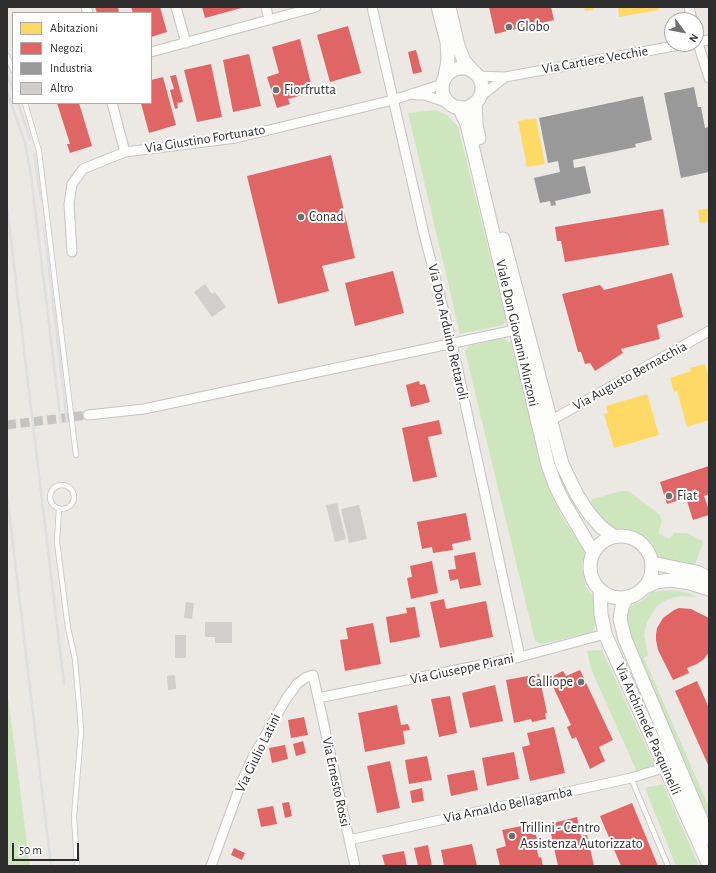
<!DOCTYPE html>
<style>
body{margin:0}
#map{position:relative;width:716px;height:873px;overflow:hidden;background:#ece8e4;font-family:"Alegreya Sans",sans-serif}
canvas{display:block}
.frame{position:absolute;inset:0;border:8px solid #2e2e2e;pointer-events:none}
.legend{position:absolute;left:12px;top:12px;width:140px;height:92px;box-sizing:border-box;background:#fff;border:1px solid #ababab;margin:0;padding:5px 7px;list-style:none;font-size:12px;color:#2e2e2e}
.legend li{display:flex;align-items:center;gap:8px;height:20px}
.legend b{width:20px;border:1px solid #ababab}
.north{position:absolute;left:664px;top:12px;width:40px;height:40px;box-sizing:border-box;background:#fff;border:1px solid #ababab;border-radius:50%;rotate:122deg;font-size:11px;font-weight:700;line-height:16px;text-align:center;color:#2e2e2e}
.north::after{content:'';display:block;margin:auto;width:14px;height:18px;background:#706f6e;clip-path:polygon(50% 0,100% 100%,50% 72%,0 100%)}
.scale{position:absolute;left:12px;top:843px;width:67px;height:18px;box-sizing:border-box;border:2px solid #2e2e2e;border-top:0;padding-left:5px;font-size:12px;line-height:14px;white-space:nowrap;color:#2e2e2e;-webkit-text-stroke:3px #fff;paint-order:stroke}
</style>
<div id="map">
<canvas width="716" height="873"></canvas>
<div class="frame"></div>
<ul class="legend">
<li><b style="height:11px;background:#ffd966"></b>Abitazioni</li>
<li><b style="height:11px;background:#e06666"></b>Negozi</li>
<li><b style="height:11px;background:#999"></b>Industria</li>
<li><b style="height:11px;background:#d1cecb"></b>Altro</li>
</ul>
<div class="north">N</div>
<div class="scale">50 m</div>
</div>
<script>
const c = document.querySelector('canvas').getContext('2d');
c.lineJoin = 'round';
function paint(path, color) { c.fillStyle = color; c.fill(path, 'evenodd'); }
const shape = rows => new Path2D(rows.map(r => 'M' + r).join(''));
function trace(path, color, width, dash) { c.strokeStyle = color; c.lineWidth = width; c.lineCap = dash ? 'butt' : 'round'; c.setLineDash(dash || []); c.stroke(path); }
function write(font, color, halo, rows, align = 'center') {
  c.font = font + ' "Alegreya Sans",sans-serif'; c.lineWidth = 4; c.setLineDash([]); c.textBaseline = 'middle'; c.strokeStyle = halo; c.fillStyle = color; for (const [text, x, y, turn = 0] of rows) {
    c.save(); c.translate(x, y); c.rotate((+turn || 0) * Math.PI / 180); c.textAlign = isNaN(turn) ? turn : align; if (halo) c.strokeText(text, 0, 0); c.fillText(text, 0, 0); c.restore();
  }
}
const green = shape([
 [435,110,447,115,458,127,506,320,503,325,460,334,408,113],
 [503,338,511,343,544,475,560,513,586,554,582,563,583,574,586,587,596,600,595,625,593,632,541,644,535,641,465,351,469,346],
 [621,491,628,491,659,514,662,521,658,533,669,539,674,533,687,533,702,541,703,544,694,566,658,561,648,544,638,537,625,533,613,533,590,503,593,499],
 [674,590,689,593,695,597,679,596,666,600,656,607,647,622,644,635,648,655,644,658,709,807,709,826,627,633,626,612,631,606,645,599,651,592],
 [602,650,655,766,637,772,591,669,587,651],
 [7,689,30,866,7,866],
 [663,784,699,866,676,866,645,788]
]);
const homes = shape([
 [584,7,593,7,593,10,585,11],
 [618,7,658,7,659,10,619,17],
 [536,118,545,164,527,167,518,121],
 [709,208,709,222,700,223,698,210],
 [705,364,709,379,709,420,687,427,677,391,674,392,670,378,691,371,690,368],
 [647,394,659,435,614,448,604,414,608,413,606,406]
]);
const shops = shape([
 [95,7,118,7,119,13,97,13],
 [131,7,160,7,167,32,151,37,151,13,133,13],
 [202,7,245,7,205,18],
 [489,7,551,7,554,20,495,34],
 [348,26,361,73,330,82,317,35],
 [300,39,313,92,288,99,290,104,277,108,267,77,279,73,272,47],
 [416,50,422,72,413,74,408,52],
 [249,54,261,106,233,112,223,60],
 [211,64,222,117,197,122,184,70],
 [176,75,183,102,177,103,178,108,175,109,170,90,174,89,170,76],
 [163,77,176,125,149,133,141,103,151,103,151,80],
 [57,103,79,103,92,146,70,153,67,144,70,144],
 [331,155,355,258,322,266,329,291,278,304,247,176],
 [663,209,669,245,565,262,561,241,557,241,555,227],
 [393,271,404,313,355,326,345,283],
 [672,273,683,317,657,325,660,339,621,349,623,353,595,371,590,363,585,364,581,352,578,352,562,294,600,285,604,290],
 [419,381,420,385,425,384,430,402,411,407,406,385],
 [439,420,442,434,428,437,437,477,413,482,402,428],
 [709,466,709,494,704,496,709,510,709,515,693,520,686,498,667,504,660,482],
 [466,513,471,540,452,544,453,550,433,553,432,547,422,549,417,522],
 [475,552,481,585,460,589,458,579,450,581,448,570,456,569,454,556],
 [432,561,438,593,411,599,407,578,412,577,410,566],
 [444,599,446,609,486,601,493,637,440,648,430,602],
 [415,607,420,637,390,643,386,617,407,613,406,608],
 [679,608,691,609,709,618,709,652,704,659,697,664,687,668,689,673,673,680,658,650,656,640,656,634,657,628,663,618,674,610],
 [373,623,381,664,345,671,340,640,348,639,346,628],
 [580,670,613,740,599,747,605,761,590,769,576,737,572,739,567,727,571,725,549,678,563,671,566,676],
 [539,674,547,713,545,713,546,719,532,722,531,719,514,723,506,680],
 [697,681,709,708,709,767,675,691],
 [495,685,503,721,470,728,462,693],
 [450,696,457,733,439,737,431,699],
 [397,705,401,725,408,724,410,730,403,731,405,744,365,752,358,713],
 [304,717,308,735,291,738,288,720],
 [554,727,565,773,530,781,522,747,530,745,527,733],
 [303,741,306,753,296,756,293,744],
 [285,745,288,759,272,763,269,748],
 [514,752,519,779,487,786,482,758],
 [427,756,432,780,409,784,405,760],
 [390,761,400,808,377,813,367,766],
 [474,770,478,790,451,796,447,775],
 [422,788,424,801,412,803,410,791],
 [289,802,292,816,285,818,282,803],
 [632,803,658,866,621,866,600,816],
 [273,806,277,824,261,827,257,809],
 [577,817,581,836,587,835,594,866,558,866,549,824],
 [531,824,533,835,536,835,539,850,537,850,539,858,541,857,543,866,500,866,496,849,506,846,502,830],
 [472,844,477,866,444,866,441,850],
 [428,845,432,866,418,866,414,848],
 [234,848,245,853,242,860,231,855],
 [404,851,407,866,385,866,382,855]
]);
const industry = shape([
 [694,87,698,107,701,107,705,128,708,127,709,135,709,172,681,178,664,93],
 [643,96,652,140,635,144,636,147,573,160,574,168,585,166,591,193,555,201,556,205,551,206,550,201,540,203,534,178,560,172,558,161,548,163,539,118]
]);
const building = shape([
 [205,284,212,294,215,292,226,307,212,317,194,292],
 [337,503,346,539,335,542,326,505],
 [359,505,367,539,349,543,341,509],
 [186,602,194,603,192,619,184,618],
 [205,622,232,622,232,643,215,643,215,637,205,637],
 [175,635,186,635,186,658,175,658],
 [175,675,176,689,168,690,167,676]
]);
const minorTunnel = shape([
 [7,425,88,415]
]);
const service = shape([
 [7,56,13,70],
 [25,103,39,151,76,455],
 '50 497a12 12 0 1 1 24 0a12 12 0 1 1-24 0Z',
 [59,508,57,542,68,628,75,659,80,716,81,732,74,817,77,866],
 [631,778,668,866]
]);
const minor = shape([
 [86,7,88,13],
 [176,7,186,43],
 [266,7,269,20],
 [372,7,424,234,452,343,520,657],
 [689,7,692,20],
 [696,37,709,78],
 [696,42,709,40],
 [151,52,316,7],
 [478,76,505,77,685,44],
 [416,95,425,95,451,104],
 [479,98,505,77],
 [112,103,125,152],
 [72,252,69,204,72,184,83,169,125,152,236,138,393,100,443,84],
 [88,415,144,409,515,330],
 [550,421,709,331],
 [318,698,520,657,605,634],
 [349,840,631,778,666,767],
 [211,866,242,781,253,757,286,699,297,684,305,678,313,675,355,866]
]);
const secondary = shape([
 [438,7,447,42,448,60,445,77],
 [449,7,458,46,464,61,473,71],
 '442 88a20 20 0 1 1 40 0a20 20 0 1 1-40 0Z',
 [475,103,476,124,479,138],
 [459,107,467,124,548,465,556,487,563,501,593,552],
 [503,239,562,464,577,495,588,512,601,527,613,536],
 '590 567a31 31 0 1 1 62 0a31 31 0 1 1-62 0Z',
 [652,563,696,572,709,578],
 [645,587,656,582,671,580,690,583,709,589],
 [600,591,601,614,605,634,709,865],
 [627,597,622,607,620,619,625,639,709,838]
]);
const rail = shape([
 [7,74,13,90],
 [7,92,25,143,31,175,61,423],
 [18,103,30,139],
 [34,154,41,200],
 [7,207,64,684],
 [44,226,67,422],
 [7,494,51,866]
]);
const markers = [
 [509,27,4,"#706f6e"],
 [276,90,4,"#706f6e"],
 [301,217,4,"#706f6e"],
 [669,496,4,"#706f6e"],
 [581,682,4,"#706f6e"],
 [512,836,4,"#706f6e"]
];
const poiNames = [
 ["Globo",517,27],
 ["Fiorfrutta",284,90],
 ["Conad",309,217],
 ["Fiat",677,496],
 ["Calliope",573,682,"right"],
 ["Trillini - Centro",520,828],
 ["Assistenza Autorizzato",520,844]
];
const streetNames = [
 ["Via Cartiere Vecchie",595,60,-10],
 ["Via Giustino Fortunato",205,139,-9],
 ["Via Don Arduino Rettaroli",448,332,77],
 ["Viale Don Giovanni Minzoni",517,333,77],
 ["Via Augusto Bernacchia",630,376,-29],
 ["Via Giuseppe Pirani",462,669,-12],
 ["Via Archimede Pasquinelli",648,729,66],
 ["Via Giulio Latini",258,753,-64],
 ["Via Ernesto Rossi",336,782,78],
 ["Via Arnaldo Bellagamba",508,805,-12]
];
paint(green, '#cee6be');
paint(homes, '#ffd966');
paint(shops, '#e06666');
paint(industry, '#999');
paint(building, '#d1cecb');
trace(minorTunnel, '#c6c3c0', 9, [9, 4.5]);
trace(service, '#c5c4c5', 6);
trace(minor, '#c5c4c5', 11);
trace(secondary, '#c5c4c5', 15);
trace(service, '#fcfcfb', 4.5);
trace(minor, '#fcfcfb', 9);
trace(secondary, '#fcfcfb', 13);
trace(rail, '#dfdfe1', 2.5);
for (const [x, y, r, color] of markers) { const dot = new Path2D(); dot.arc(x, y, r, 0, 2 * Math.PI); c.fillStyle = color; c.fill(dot); trace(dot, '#fff', 1.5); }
write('14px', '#2e2e2e', '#fff', poiNames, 'left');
write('14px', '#2e2e2e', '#fff', streetNames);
</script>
